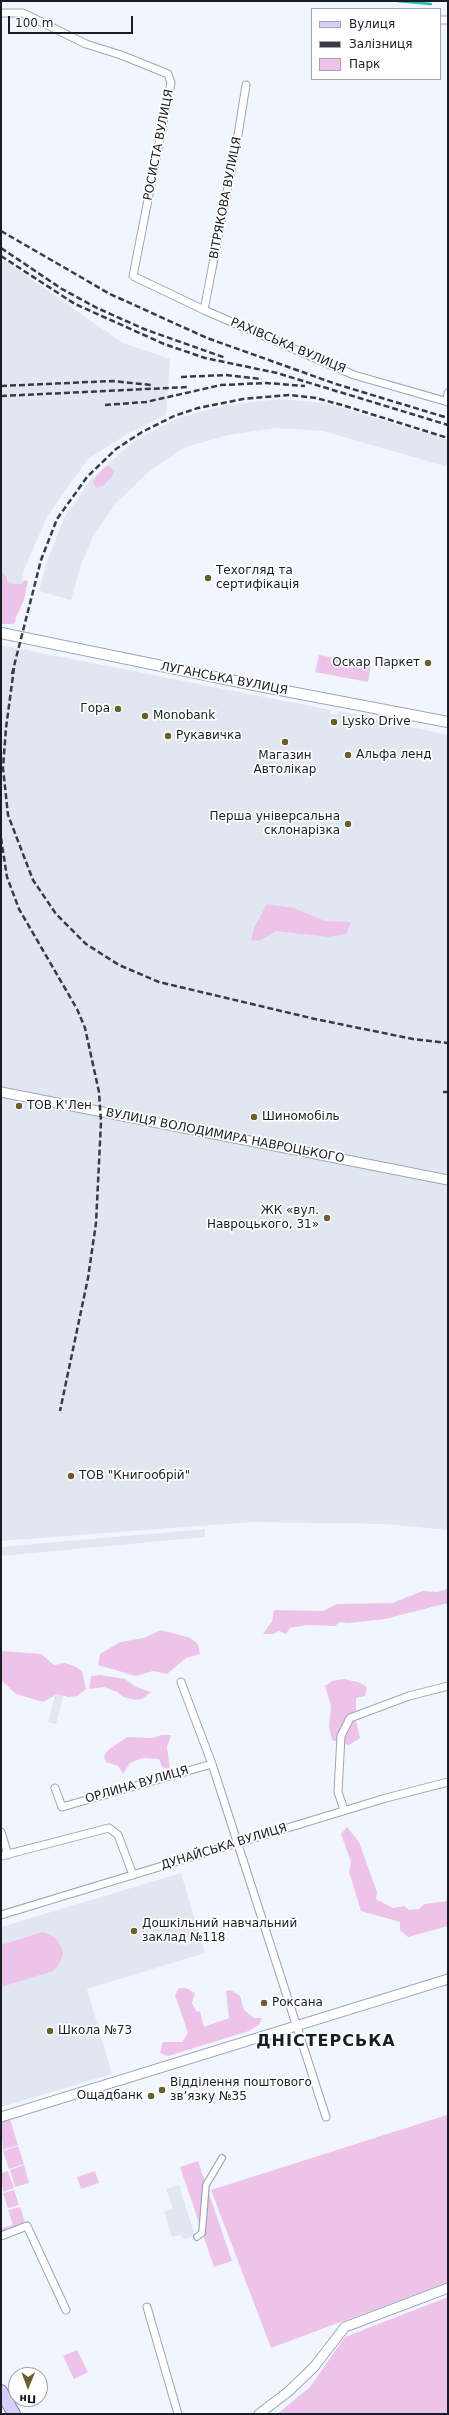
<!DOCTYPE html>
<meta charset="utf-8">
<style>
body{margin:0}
#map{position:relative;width:449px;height:2415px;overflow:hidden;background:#f1f6fe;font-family:"DejaVu Sans",sans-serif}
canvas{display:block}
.frame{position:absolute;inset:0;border:2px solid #191d25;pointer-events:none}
.legend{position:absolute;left:311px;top:8px;width:130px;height:72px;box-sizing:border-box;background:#fff;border:1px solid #a3a5a8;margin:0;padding:5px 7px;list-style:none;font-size:12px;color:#191d25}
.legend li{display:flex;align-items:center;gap:8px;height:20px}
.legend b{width:20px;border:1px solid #a3a5a8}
.north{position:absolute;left:8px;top:2367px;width:40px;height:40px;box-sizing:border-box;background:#fff;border:1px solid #a3a5a8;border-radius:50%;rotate:181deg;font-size:11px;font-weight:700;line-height:16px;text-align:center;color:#191d25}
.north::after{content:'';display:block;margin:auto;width:14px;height:18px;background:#6a5e2b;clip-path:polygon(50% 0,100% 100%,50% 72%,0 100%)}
.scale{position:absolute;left:8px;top:16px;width:125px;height:18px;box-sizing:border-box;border:2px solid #191d25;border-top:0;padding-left:5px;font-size:12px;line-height:14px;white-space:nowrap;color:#191d25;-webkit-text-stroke:3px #fff;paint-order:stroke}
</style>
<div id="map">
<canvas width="449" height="2415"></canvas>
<div class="frame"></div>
<ul class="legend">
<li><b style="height:5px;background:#d9cef7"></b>Вулиця</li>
<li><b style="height:5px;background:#373b43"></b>Залізниця</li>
<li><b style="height:11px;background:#eec3ea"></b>Парк</li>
</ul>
<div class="north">Пн</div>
<div class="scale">100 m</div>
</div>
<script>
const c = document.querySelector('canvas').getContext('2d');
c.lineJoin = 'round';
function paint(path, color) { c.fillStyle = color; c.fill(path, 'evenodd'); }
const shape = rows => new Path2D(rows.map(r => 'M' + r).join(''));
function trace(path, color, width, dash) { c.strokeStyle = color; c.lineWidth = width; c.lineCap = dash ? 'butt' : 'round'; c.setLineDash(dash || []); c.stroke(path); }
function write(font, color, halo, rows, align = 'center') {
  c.font = font + ' "DejaVu Sans",sans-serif'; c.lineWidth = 3.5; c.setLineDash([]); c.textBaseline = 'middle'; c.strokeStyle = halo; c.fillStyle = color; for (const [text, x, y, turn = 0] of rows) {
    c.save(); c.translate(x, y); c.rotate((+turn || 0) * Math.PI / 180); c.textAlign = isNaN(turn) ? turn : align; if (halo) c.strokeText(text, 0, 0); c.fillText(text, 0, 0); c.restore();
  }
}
const built = shape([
 [1,258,123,343,170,359,166,415,129,433,88,459,48,515,24,570,14,620,1,618],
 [280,399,326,403,448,440,448,467,323,431,277,428,228,435,183,448,151,470,117,502,94,534,81,565,71,600,39,591,46,564,64,518,91,479,134,441,178,418,226,405],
 [1,645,331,710,330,714,337,715,338,711,448,735,448,1530,385,1524,252,1522,1,1541],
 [205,1529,205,1537,1,1556,1,1547],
 [56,1692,64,1694,56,1724,48,1722],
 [181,1873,205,1953,87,1989,112,2074,1,2107,1,1927],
 [179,2185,195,2236,183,2239,181,2235,172,2237,164,2212,173,2209,166,2189]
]);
const green = shape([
 [106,466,109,466,114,472,113,475,104,485,96,488,93,481],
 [1,572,7,577,7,581,14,584,21,584,24,580,28,581,24,600,16,617,15,623,12,624,1,624],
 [319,655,371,665,368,682,315,672],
 [267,904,294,908,325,921,351,922,346,934,328,937,276,931,258,941,251,940,254,928],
 [448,1589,448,1603,385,1619,349,1623,340,1622,335,1626,307,1625,290,1628,286,1634,279,1631,273,1634,263,1634,272,1621,274,1610,323,1611,337,1604,392,1603,423,1591,437,1592],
 [161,1630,190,1638,198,1644,200,1654,186,1658,167,1674,153,1671,136,1676,98,1665,100,1654,120,1642,144,1638],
 [1,1651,41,1654,54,1665,65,1663,76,1667,82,1671,86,1689,77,1696,68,1697,57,1694,43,1702,16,1694,1,1680],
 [100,1675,125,1679,136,1687,151,1692,142,1699,135,1700,123,1697,117,1692,104,1687,89,1689,91,1676],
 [344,1679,358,1682,367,1687,365,1696,356,1698,356,1722,360,1738,349,1745,332,1740,329,1726,331,1706,325,1686,332,1681],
 [162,1735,171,1735,167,1747,170,1770,162,1767,159,1759,142,1758,130,1763,123,1774,118,1766,106,1762,104,1756,108,1750,127,1737,152,1738],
 [347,1827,359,1842,377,1892,376,1899,393,1908,404,1906,409,1910,419,1909,424,1904,448,1901,448,1926,408,1937,400,1930,400,1922,361,1911,349,1872,351,1862,341,1834],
 [43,1932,55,1937,62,1948,63,1954,58,1966,53,1971,1,1987,1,1945],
 [179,1988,186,1988,195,1993,192,2003,197,2012,200,2011,204,2027,229,2018,226,1991,231,1990,240,1996,244,2010,254,2018,262,2018,259,2025,249,2031,168,2056,160,2053,163,2042,182,2042,188,2033,175,1995],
 [447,2115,448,2282,271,2348,211,2190],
 [10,2119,18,2145,3,2150,1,2122],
 [18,2146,24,2164,9,2169,3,2151],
 [198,2161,232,2261,214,2267,180,2167],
 [24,2165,29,2183,15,2187,10,2170],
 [8,2171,14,2188,3,2192,1,2173],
 [95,2171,99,2183,81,2189,77,2177],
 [14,2190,19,2205,8,2208,3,2193],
 [20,2207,26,2225,1,2236,1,2228,13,2225,8,2210],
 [448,2297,448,2414,277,2414,310,2387,345,2337],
 [77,2350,88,2372,74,2379,63,2356]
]);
const stream = shape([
 [397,1,431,4]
]);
const pedestrian = shape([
 [197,2237,202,2233,206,2185,222,2158]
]);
const minor = shape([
 [1,13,23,13,86,44,121,55,168,74,171,83,133,276,204,310,354,375,448,402],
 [440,20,448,20],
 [204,310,238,135,246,85],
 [447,402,448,393],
 [181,1682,212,1764,326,2117],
 [55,1788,62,1807,212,1764],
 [344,1810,338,1792,341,1736,350,1718,409,1696,448,1686],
 [1,1832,8,1855],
 [1,1856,109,1828,118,1835,133,1875],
 [1,1915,386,1798,448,1782],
 [1,2236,27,2226,66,2310],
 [147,2307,178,2414]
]);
const tertiary = shape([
 [1,1092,448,1180],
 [1,2117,448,1979],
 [259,2414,289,2391,314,2367,345,2327,448,2288]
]);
const secondary = shape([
 [1,633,254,685,448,722]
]);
const primary = shape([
 [1,2391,14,2414]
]);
const rail = shape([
 [1,231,110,294,207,338,336,384,448,418],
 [1,248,62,289,97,308,144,329,226,358],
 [1,256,75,304,164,344,205,358,277,373,448,425],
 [181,377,226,375,262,379],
 [1,386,112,381,151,385],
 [1,396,189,387],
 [105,405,146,402,221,385,266,383,305,386],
 [14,668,6,728,3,768,8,815,33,880,56,914,86,944,119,965,159,982,315,1019,413,1039,448,1043],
 [12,674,41,560,57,519,87,477,116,449,142,432,174,416,198,408,243,399,289,395,316,398,342,405,448,438],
 [1,838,7,877,19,909,77,1009,85,1028,99,1092,101,1122,96,1223,88,1278,60,1411],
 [443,1092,448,1092]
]);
const markers = [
 [208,578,4,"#6a5e2b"],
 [428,663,4,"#6a5e2b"],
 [118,709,4,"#6a5e2b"],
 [145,716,4,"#6a5e2b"],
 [334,722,4,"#6a5e2b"],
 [168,736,4,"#6a5e2b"],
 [285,742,4,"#6a5e2b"],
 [348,755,4,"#6a5e2b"],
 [348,824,4,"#6a5e2b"],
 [19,1106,4,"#6a5e2b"],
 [254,1117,4,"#6a5e2b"],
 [327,1218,4,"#6a5e2b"],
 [71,1476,4,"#6a5e2b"],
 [134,1931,4,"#6a5e2b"],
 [264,2003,4,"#6a5e2b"],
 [50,2031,4,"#6a5e2b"],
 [162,2090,4,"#6a5e2b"],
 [151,2096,4,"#6a5e2b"]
];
const streetNames = [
 ["РОСИСТА ВУЛИЦЯ",159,145,-79],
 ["ВІТРЯКОВА ВУЛИЦЯ",226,198,-79],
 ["РАХІВСЬКА ВУЛИЦЯ",288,346,23],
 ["ЛУГАНСЬКА ВУЛИЦЯ",224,679,11],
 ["ВУЛИЦЯ ВОЛОДИМИРА НАВРОЦЬКОГО",225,1136,11],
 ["ОРЛИНА ВУЛИЦЯ",137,1785,-16],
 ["ДУНАЙСЬКА ВУЛИЦЯ",224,1847,-17]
];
const poiNames = [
 ["Техогляд та",216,571],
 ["сертифікація",216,585],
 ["Оскар Паркет",420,663,"right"],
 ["Гора",110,709,"right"],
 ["Monobank",153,716],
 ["Lysko Drive",342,722],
 ["Рукавичка",176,736],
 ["Альфа ленд",356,755],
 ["Магазин",285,756,"center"],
 ["Автолікар",285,770,"center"],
 ["Перша універсальна",340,817,"right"],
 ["склонарізка",340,831,"right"],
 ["ТОВ К'Лен",27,1106],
 ["Шиномобіль",262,1117],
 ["ЖК «вул.",319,1211,"right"],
 ["Навроцького, 31»",319,1225,"right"],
 ["ТОВ \"Книгообрiй\"",79,1476],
 ["Дошкільний навчальний",142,1924],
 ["заклад №118",142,1938],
 ["Роксана",272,2003],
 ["Школа №73",58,2031],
 ["Відділення поштового",170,2083],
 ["зв’язку №35",170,2097],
 ["Ощадбанк",143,2096,"right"]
];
const districtNames = [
 ["ДНІСТЕРСЬКА",326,2042]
];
paint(built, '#e1e7f1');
paint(green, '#eec3ea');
trace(stream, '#2db4b5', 2.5);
trace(pedestrian, '#9ca6ba', 8);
trace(minor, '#9ca6ba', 9);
trace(tertiary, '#9ca6ba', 11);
trace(secondary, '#9ca6ba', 12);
trace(primary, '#857baa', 14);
trace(pedestrian, '#fff', 5.5);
trace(minor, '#fff', 7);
trace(tertiary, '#fff', 9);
trace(secondary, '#fff', 10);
trace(primary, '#d9cef7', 12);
trace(rail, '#373b43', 2.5, [6, 3]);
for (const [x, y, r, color] of markers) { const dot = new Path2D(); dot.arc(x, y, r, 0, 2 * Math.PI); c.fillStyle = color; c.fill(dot); trace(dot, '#fff', 1.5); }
write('12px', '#191d25', '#fff', streetNames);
write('12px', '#191d25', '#fff', poiNames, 'left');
c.letterSpacing = '1px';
write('bold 16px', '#191d25', '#fff', districtNames);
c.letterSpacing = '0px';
</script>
